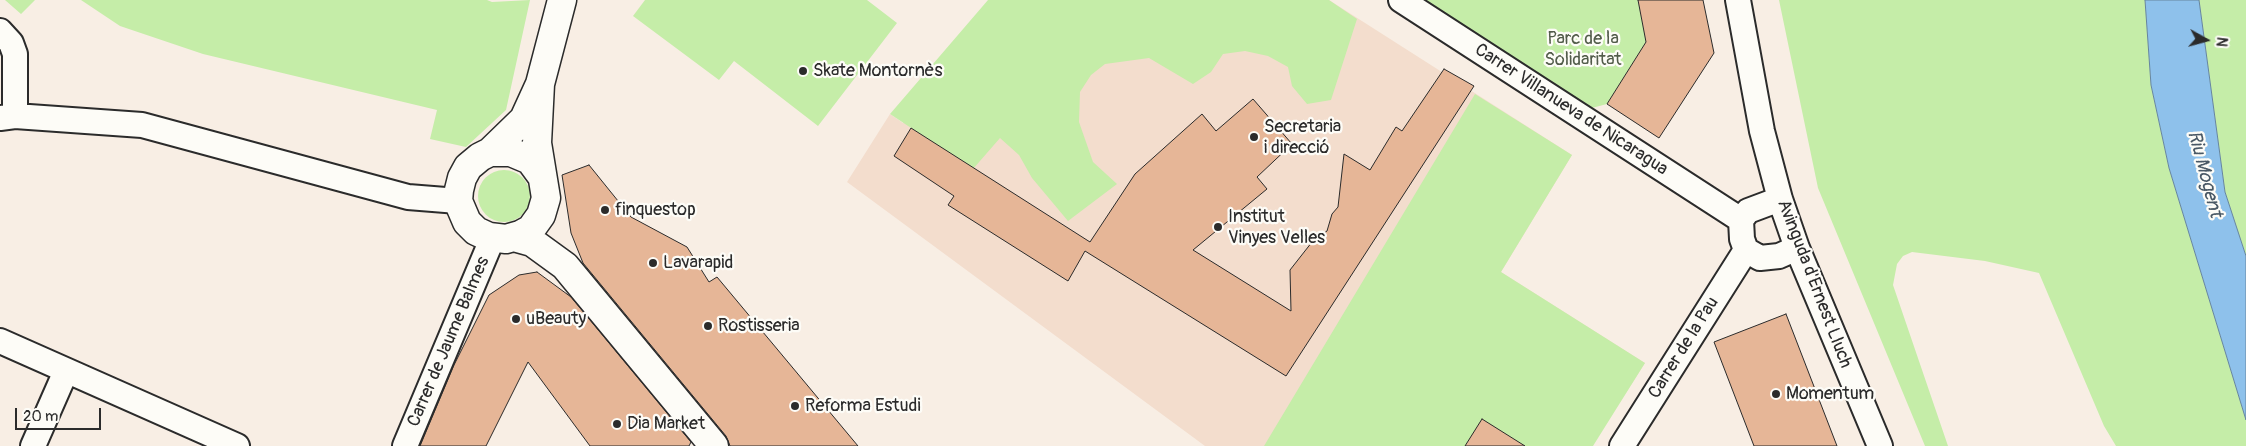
<!DOCTYPE html>
<meta charset="utf-8">
<style>
body{margin:0}
#map{position:relative;width:2246px;height:446px;overflow:hidden;background:#f8eee4;font-family:Pangolin,sans-serif}
canvas{display:block}
.north{position:absolute;left:2181px;top:15px;width:50px;height:50px;-webkit-text-stroke:4px #fdfcf7;paint-order:stroke;rotate:97deg;font-size:14px;font-weight:700;line-height:20px;text-align:center;color:#2b2b2b}
.north::after{content:'';display:block;margin:auto;width:18px;height:22px;background:#2b2b2b;clip-path:polygon(50% 0,100% 100%,50% 72%,0 100%)}
.scale{position:absolute;left:15px;top:408px;width:86px;height:22px;box-sizing:border-box;border:2px solid #2b2b2b;border-top:0;padding-left:6px;font-size:15px;line-height:18px;white-space:nowrap;color:#2b2b2b;-webkit-text-stroke:4px #fdfcf7;paint-order:stroke}
</style>
<div id="map">
<canvas width="2246" height="446"></canvas>
<div class="north">N</div>
<div class="scale">20 m</div>
</div>
<script>
const c = document.querySelector('canvas').getContext('2d');
c.lineJoin = 'round';
function paint(path, color) { c.fillStyle = color; c.fill(path, 'evenodd'); }
const shape = rows => new Path2D(rows.map(r => 'M' + r).join(''));
function trace(path, color, width, dash) { c.strokeStyle = color; c.lineWidth = width; c.lineCap = dash ? 'butt' : 'round'; c.setLineDash(dash || []); c.stroke(path); }
function write(font, color, halo, rows, align = 'center') {
  c.font = font + ' Pangolin,sans-serif'; c.lineWidth = 4.5; c.setLineDash([]); c.textBaseline = 'middle'; c.strokeStyle = halo; c.fillStyle = color; for (const [text, x, y, turn = 0] of rows) {
    c.save(); c.translate(x, y); c.rotate((+turn || 0) * Math.PI / 180); c.textAlign = isNaN(turn) ? turn : align; if (halo) c.strokeText(text, 0, 0); c.fillText(text, 0, 0); c.restore();
  }
}
const built = shape([
 [1007,0,1329,0,1572,155,1501,272,1645,363,1592,446,1205,446,847,182,890,114,903,123]
]);
const green = shape([
 [5,0,35,0,21,14],
 [81,0,487,0,492,2,530,0,506,110,466,147,430,139,437,110,203,54,120,26],
 [645,0,867,0,897,23,818,126,734,61,719,80,633,16],
 [988,0,1329,0,1357,19,1331,100,1307,104,1292,86,1288,67,1268,56,1245,51,1223,54,1211,72,1193,84,1149,58,1105,64,1091,75,1080,92,1079,122,1093,162,1117,184,1068,221,1032,178,1019,155,1000,138,973,169,890,114],
 [1415,0,1638,0,1646,42,1607,104,1584,110],
 [1779,0,2145,0,2151,85,2169,168,2246,420,2246,446,2116,446,2104,426,2039,273,1985,261,1912,252,1903,256,1897,264,1893,285,1948,446,1925,446,1818,188],
 [2199,0,2246,0,2246,256,2225,192],
 [1475,94,1572,155,1501,272,1645,363,1593,446,1264,446],
 '478 196a26 26 0 1 1 52 0a26 26 0 1 1-52 0Z'
]);
const water = shape([
 [2145,0,2199,0,2225,192,2246,256,2246,420,2169,168,2151,85,2145,0]
]);
const building = shape([
 [1638,0,1703,0,1714,53,1659,138,1607,104,1646,42,1638,0],
 [1444,69,1474,86,1286,376,1085,251,1068,281,948,205,954,196,894,156,911,128,1090,242,1135,174,1202,114,1216,131,1253,99,1292,144,1257,177,1267,189,1193,250,1291,311,1290,270,1312,242,1327,231,1332,214,1338,207,1344,154,1370,170,1396,127,1402,131,1444,69],
 [589,165,631,217,687,247,709,282,717,277,858,446,730,446,726,436,583,263,571,233,562,175,589,165],
 [537,272,571,297,691,442,689,446,590,446,528,362,486,446,420,446,454,365,489,295,519,275,537,272],
 [1786,314,1837,446,1754,446,1714,342,1786,314],
 [1482,419,1525,446,1465,446,1482,419]
]);
const minor = shape([
 [1401,0,1741,220],
 [1738,0,1762,131,1780,199,1797,248,1880,446],
 [0,31,11,43,15,54,15,116],
 [0,118,15,116,142,125,408,197,458,201],
 [1780,199,1748,211,1741,220,1742,239,1746,250,1760,258,1779,256,1797,248],
 [0,341,237,446],
 [33,446,66,371],
 [405,446,493,237],
 [1622,446,1746,250]
]);
const tertiary = shape([
 [540,84,537,143,546,198,541,215,531,229,520,235,506,239,489,237,476,231,467,222,458,201,459,190,462,178,468,167,480,157,490,152,511,152,530,160,541,175],
 [490,152,524,119,540,84,562,0],
 [514,237,532,242,565,266,714,446]
]);
const markers = [
 [803,71,5,"#2b2b2b"],
 [1254,137,5,"#2b2b2b"],
 [605,210,5,"#2b2b2b"],
 [1218,227,5,"#2b2b2b"],
 [653,263,5,"#2b2b2b"],
 [516,319,5,"#2b2b2b"],
 [708,326,5,"#2b2b2b"],
 [1776,394,5,"#2b2b2b"],
 [795,406,5,"#2b2b2b"],
 [617,424,5,"#2b2b2b"]
];
const parkNames = [
 ["Parc de la",1583,39],
 ["Solidaritat",1583,60]
];
const poiNames = [
 ["Skate Montornès",813,71],
 ["Secretaria",1264,127],
 ["i direcció",1264,148],
 ["finquestop",615,210],
 ["Institut",1228,217],
 ["Vinyes Velles",1228,238],
 ["Lavarapid",663,263],
 ["uBeauty",526,319],
 ["Rostisseria",718,326],
 ["Momentum",1786,394],
 ["Reforma Estudi",805,406],
 ["Dia Market",627,424]
];
const streetNames = [
 ["Carrer Villanueva de Nicaragua",1571,110,33],
 ["Avinguda d'Ernest Lluch",1814,284,69],
 ["Carrer de Jaume Balmes",449,342,-67],
 ["Carrer de la Pau",1684,348,-58]
];
const waterNames = [
 ["Riu Mogent",2204,174,75]
];
paint(built, '#f3ddcd');
paint(green, '#c5eda8');
paint(water, '#8ec1eb');
trace(water, '#66859e', 1);
paint(building, '#e6b697');
trace(building, '#2b2b2b', 1);
trace(minor, '#2b2b2b', 28);
trace(tertiary, '#2b2b2b', 31);
trace(minor, '#fdfcf7', 24);
trace(tertiary, '#fdfcf7', 28);
for (const [x, y, r, color] of markers) { const dot = new Path2D(); dot.arc(x, y, r, 0, 2 * Math.PI); c.fillStyle = color; c.fill(dot); trace(dot, '#fdfcf7', 2); }
write('18px', '#525c4a', '#fdfcf7', parkNames);
write('18px', '#2b2b2b', '#fdfcf7', poiNames, 'left');
write('18px', '#2b2b2b', '#fdfcf7', streetNames);
write('italic 19px', '#495865', '#fdfcf7', waterNames);
</script>
